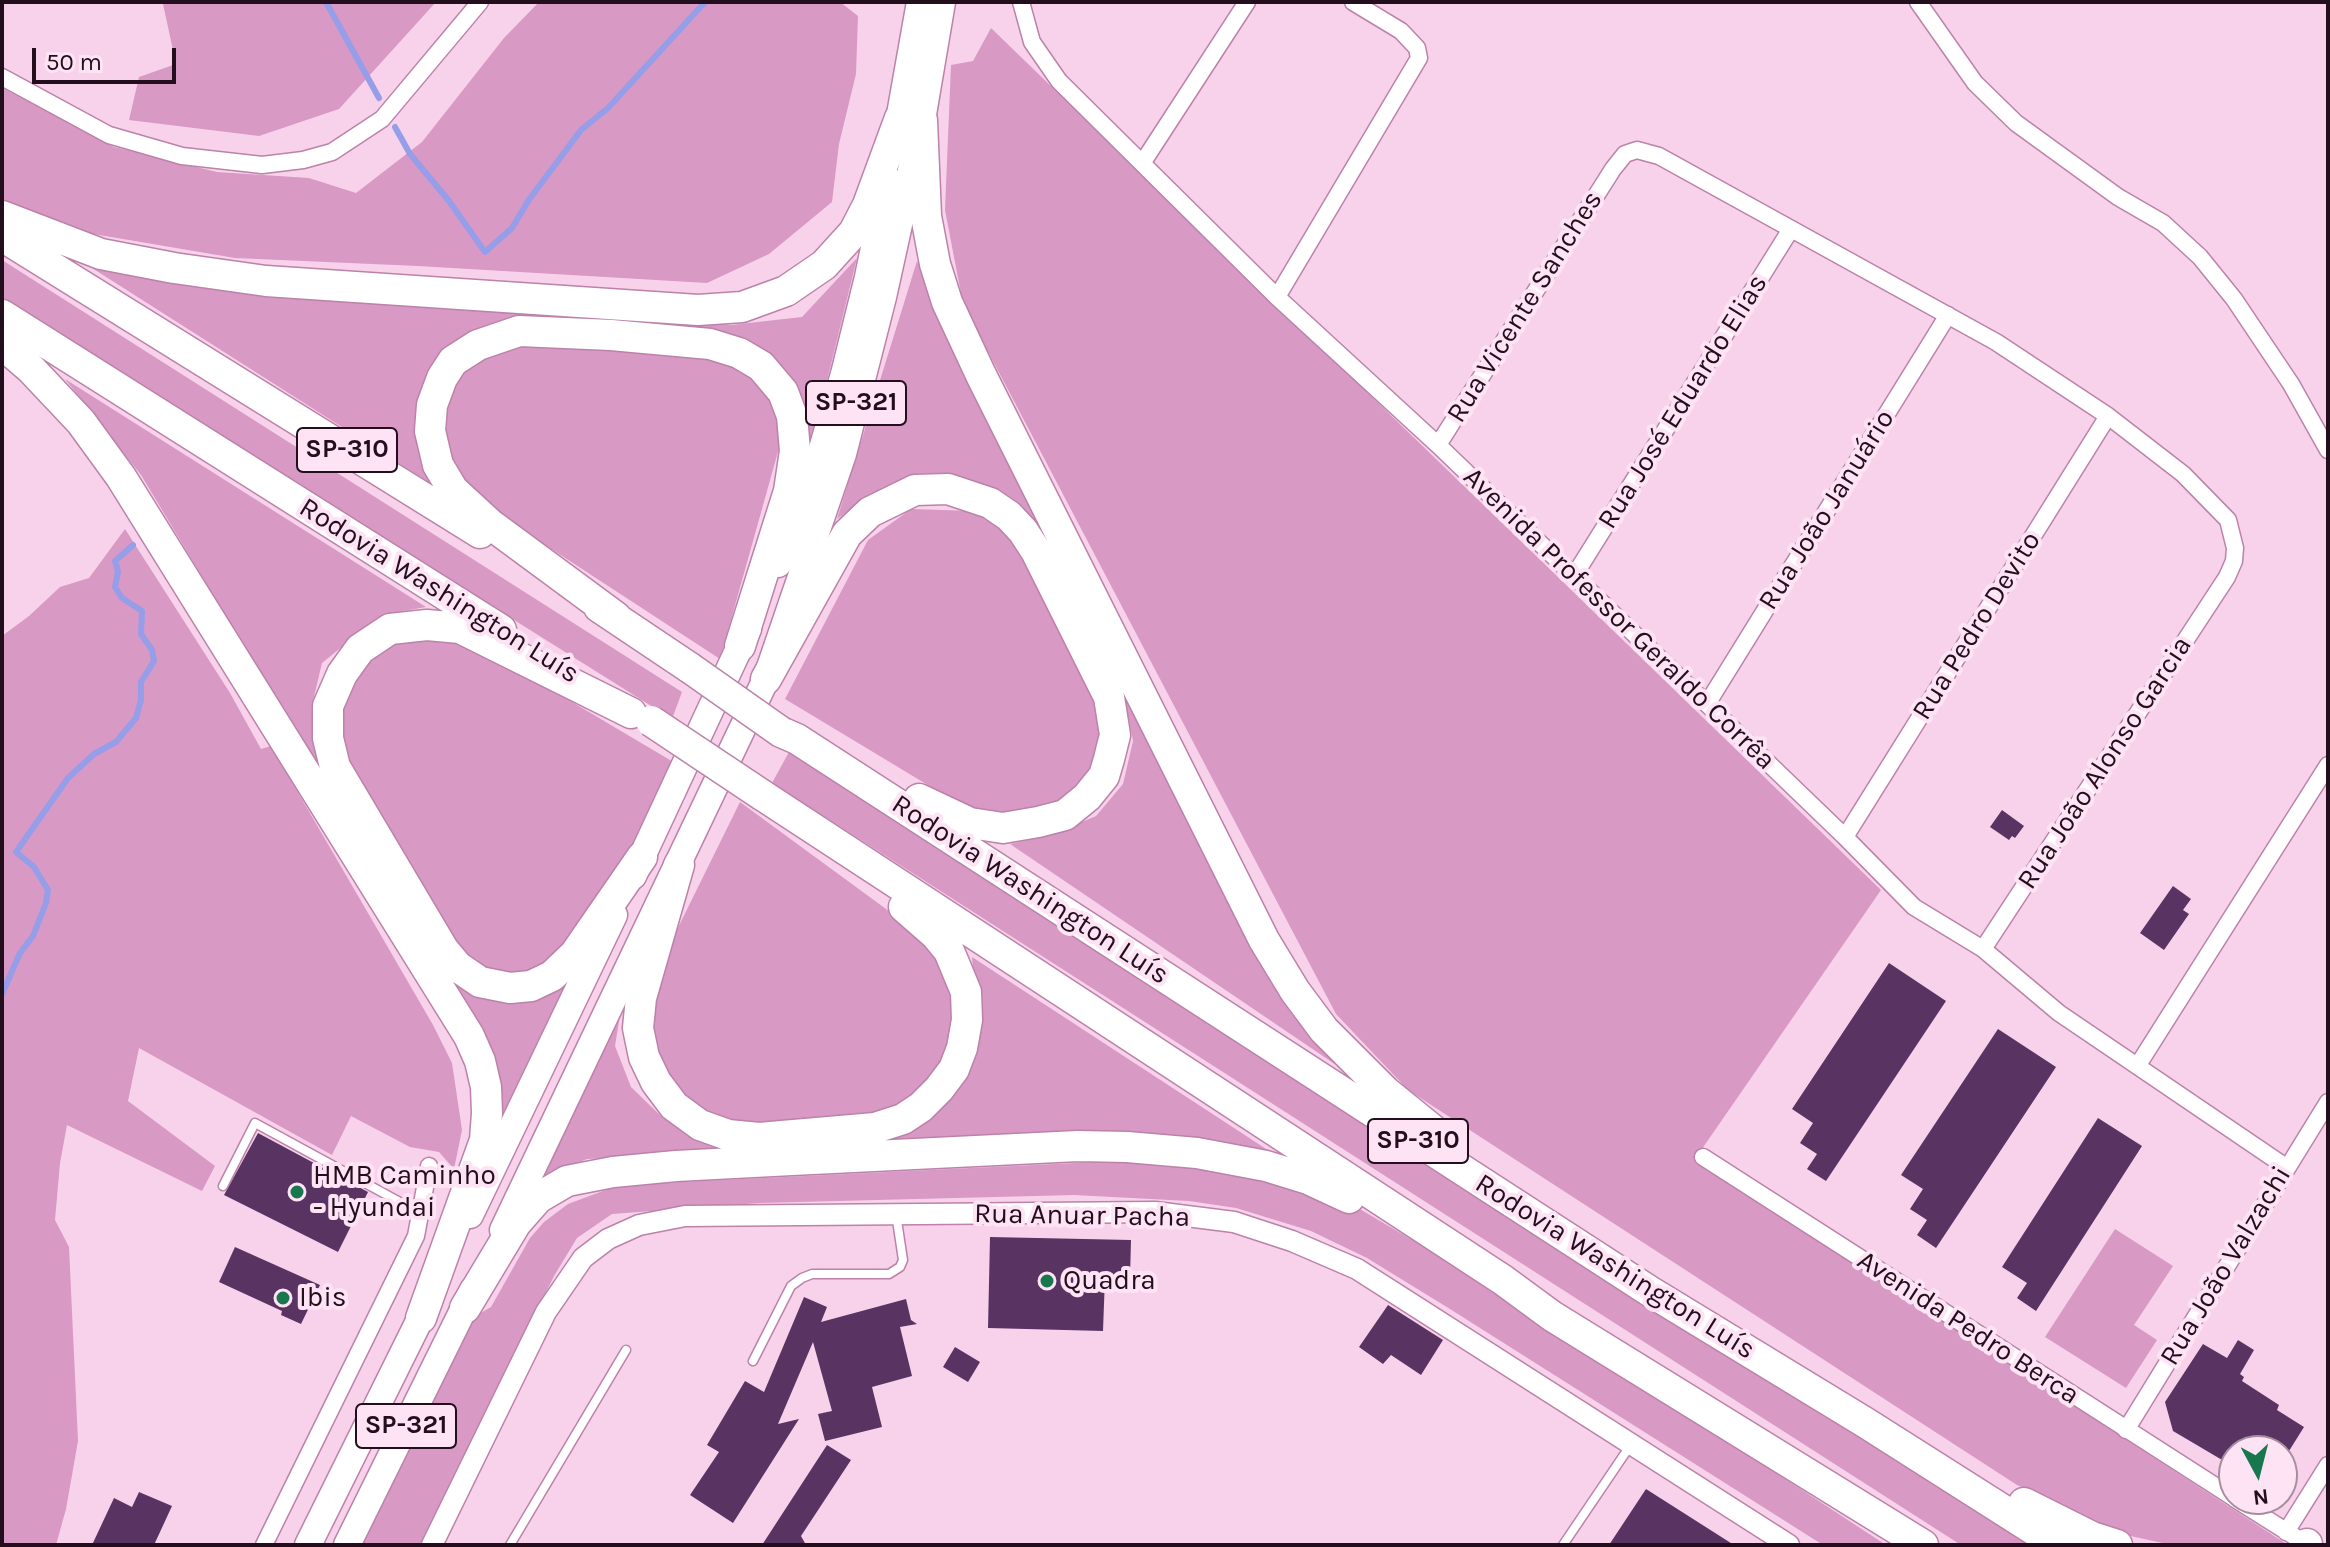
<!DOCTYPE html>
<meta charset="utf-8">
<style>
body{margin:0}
#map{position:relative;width:2330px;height:1547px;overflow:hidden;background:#f8d2eb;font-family:Karla,sans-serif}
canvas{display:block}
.frame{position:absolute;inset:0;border:4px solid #230e1d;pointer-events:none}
.north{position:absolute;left:2218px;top:1435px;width:80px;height:80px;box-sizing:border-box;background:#fde3f4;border:2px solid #a68e9e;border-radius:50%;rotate:173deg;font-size:22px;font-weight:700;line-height:32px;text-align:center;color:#230e1d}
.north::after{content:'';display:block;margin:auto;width:28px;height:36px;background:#19774e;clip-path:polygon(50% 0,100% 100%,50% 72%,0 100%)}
.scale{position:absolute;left:32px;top:48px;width:144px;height:36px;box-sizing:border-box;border:4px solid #230e1d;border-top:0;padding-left:10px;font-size:24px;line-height:28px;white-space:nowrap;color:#230e1d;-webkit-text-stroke:6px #fde3f4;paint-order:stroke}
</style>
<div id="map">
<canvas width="2330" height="1547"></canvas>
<div class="frame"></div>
<div class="north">N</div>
<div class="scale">50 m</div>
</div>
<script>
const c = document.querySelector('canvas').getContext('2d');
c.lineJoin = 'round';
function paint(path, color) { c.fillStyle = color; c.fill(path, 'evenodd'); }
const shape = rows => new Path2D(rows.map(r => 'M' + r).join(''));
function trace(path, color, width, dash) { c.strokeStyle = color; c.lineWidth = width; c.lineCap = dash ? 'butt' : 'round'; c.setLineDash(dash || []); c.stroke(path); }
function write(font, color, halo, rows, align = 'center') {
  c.font = font + ' Karla,sans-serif'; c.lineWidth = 8; c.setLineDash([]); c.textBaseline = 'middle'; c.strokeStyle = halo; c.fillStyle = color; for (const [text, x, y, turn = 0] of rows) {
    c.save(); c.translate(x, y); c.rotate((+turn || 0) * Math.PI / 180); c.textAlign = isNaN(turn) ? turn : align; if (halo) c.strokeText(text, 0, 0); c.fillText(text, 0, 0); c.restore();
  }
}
const green = shape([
 [161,2,436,2,339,109,259,136,129,120,139,77,176,64,163,4],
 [539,2,840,2,858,16,856,74,839,144,832,202,769,254,707,283,418,266,235,258,52,227,2,202,2,88,114,147,217,172,309,178,356,193,422,142,504,38],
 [991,28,1881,890,1695,1159,2288,1545,2172,1545,2121,1534,2017,1485,1408,1090,1336,1014,963,304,945,210,951,65,973,61],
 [857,258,811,446,793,389,764,356,512,320,450,351,433,485,81,261,203,284,731,325,802,317],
 [2,260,682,692,672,719,2,299],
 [917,261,1264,956,1345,1071,1010,844,1051,835,1096,816,1123,784,1133,741,1124,694,1035,525,1008,497,969,479,930,476,897,481,870,496,837,519],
 [517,340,712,353,748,370,777,401,781,441,720,659,487,507,462,485,447,458,441,429,444,400,458,372],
 [65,379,426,607,392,613,360,632,322,663,312,705,316,751,441,962,472,991,571,979,498,1137,481,1041,141,475],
 [911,509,974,511,1021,541,1109,717,1105,767,1074,803,1004,820,956,802,785,699,868,540],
 [125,529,230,693,261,749,271,746,433,1025,452,1063,462,1130,454,1169,439,1152,410,1147,351,1116,332,1155,139,1048,128,1101,215,1166,202,1191,67,1125,60,1163,55,1220,69,1247,78,1441,66,1509,56,1545,2,1545,2,636,29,616,60,587,89,578],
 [430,638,486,651,675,763,623,864,565,953,540,972,495,975,462,957,358,780,341,744,340,702,357,671,386,646],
 [789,752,1506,1212,2029,1545,1961,1545,772,783],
 [740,802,927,939,954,981,958,1023,946,1057,913,1104,865,1121,760,1128,711,1121,670,1086,651,1050,649,1006,664,956],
 [972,957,1280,1158,1123,1134,587,1159,532,1183,622,1003,615,1046,631,1087,663,1118,703,1143,897,1133,976,1006],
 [1158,1159,1230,1168,1353,1205,1494,1288,1886,1545,1823,1545,1450,1309,1367,1258,1311,1231,1236,1208,1189,1201,1074,1195,759,1203,612,1214,577,1238,554,1276,423,1545,355,1545,470,1319,491,1307,530,1238,544,1222,568,1204,619,1185],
 [2115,1229,2173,1266,2134,1325,2157,1340,2126,1388,2045,1337]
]);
const stream = shape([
 [326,2,379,98],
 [395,127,410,154,449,201,485,252,512,228,528,201,581,130,608,108,705,2],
 [2,994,20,953,33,936,46,903,48,890,34,867,16,852,68,778,94,754,116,742,136,718,141,700,141,682,154,661,152,650,141,634,142,611,122,598,115,587,118,571,115,561,133,545]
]);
const building = shape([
 [2002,810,2024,826,2015,838,2012,836,2009,840,1990,827],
 [2173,886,2191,899,2183,910,2189,914,2164,950,2140,933],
 [1889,963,1946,1001,1826,1181,1807,1169,1817,1154,1800,1143,1813,1123,1792,1109],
 [1998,1029,2056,1067,1936,1248,1917,1235,1927,1220,1910,1209,1923,1189,1901,1175],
 [2098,1118,2142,1146,2036,1311,2017,1298,2027,1283,2002,1267],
 [258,1133,368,1192,338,1252,224,1195],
 [990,1237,1131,1240,1130,1278,1105,1277,1103,1331,988,1328],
 [235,1247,320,1285,301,1324,281,1315,282,1311,219,1282],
 [804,1297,827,1307,821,1322,906,1299,911,1320,917,1324,900,1327,912,1376,872,1387,882,1427,825,1441,818,1414,832,1411,813,1342,778,1424,799,1419,733,1523,690,1495,719,1452,707,1445,745,1381,764,1392],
 [1388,1305,1443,1340,1421,1375,1391,1355,1383,1364,1359,1347],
 [2238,1340,2254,1350,2240,1374,2244,1377,2242,1381,2279,1405,2277,1410,2304,1427,2289,1451,2234,1451,2234,1467,2173,1431,2165,1402,2203,1344,2227,1358],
 [955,1347,980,1362,968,1382,943,1367],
 [827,1445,851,1460,801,1536,806,1545,762,1545],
 [1646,1489,1734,1545,1609,1545],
 [139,1492,172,1506,154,1545,92,1545,114,1498,132,1507]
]);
const service = shape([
 [223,1186,255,1123,420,1213],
 [753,1361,791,1286,802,1278,812,1274,889,1274,900,1267,903,1260,896,1214],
 [510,1545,626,1350],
 [1563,1545,1632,1443]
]);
const minor = shape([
 [1021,2,1032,42,1059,81,1277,297,1438,445,1845,837,1914,907,1983,949,2059,1013,2286,1167],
 [1918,2,1975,83,2016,123,2118,197,2163,223,2200,257,2234,299,2291,384,2328,450],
 [2,77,109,135,182,156,262,165,303,160,332,152,382,119,480,2],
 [1143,162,1247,2],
 [1277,297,1419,58,1417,48,1401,31,1353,2],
 [1438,445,1613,169,1625,154,1637,150,1659,156,1996,342,2108,416,2183,474,2228,520,2235,548,2234,561,2227,577,1983,949],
 [1574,576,1791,229],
 [1707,704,1948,315],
 [1845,837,2108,416],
 [2138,1065,2328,765],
 [1703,1157,2234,1498],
 [2126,1430,2328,1102],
 [2235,1499,2308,1545],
 [2286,1532,2328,1465],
 [264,1545,416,1236,429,1166]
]);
const tertiary = shape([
 [432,1545,546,1312,583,1258,608,1239,639,1225,685,1216,1155,1212,1234,1222,1292,1241,1357,1269,1789,1545]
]);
const primary = shape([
 [896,137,920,2],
 [778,564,817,466,844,374,868,277,888,180],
 [633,876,748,629],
 [470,1215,614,915],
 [503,1230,766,679,843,454,883,297,922,120,942,2],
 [308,1545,429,1301],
 [347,1545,473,1290]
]);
const motorway = shape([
 [922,120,926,216,935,264,947,302,981,375,1264,940,1295,991,1324,1030,1386,1092,1434,1131],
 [2,216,101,254,174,268,266,281,698,310,742,307,786,291,824,265,854,232,868,205,900,118],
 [2,236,480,533],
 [2,315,501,630],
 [2,344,31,369,81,422,121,477,469,1036,480,1061,486,1087,487,1113,485,1140,421,1318],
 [599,607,690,668],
 [616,617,490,524,453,490,438,465,430,431,432,405,442,378,453,361,478,345,519,331,611,335,710,344,739,353,761,366,783,392,792,416,795,451,789,491,740,646],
 [766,679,847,534,870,512,915,490,948,489,990,503,1009,516,1023,531,1036,551,1109,697,1115,735,1109,759,1104,776,1087,797,1065,815,1038,822,1003,828,970,823,919,799],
 [631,713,460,628,427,625,390,629,360,649,342,674,328,706,328,738,335,767,443,949,458,967,480,982,510,988,531,986,552,976,575,954,642,857],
 [781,732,797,739,1651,1292,1866,1423,2058,1545],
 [762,795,1503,1280,1552,1316,1923,1545],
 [679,865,641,998,638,1028,644,1057,656,1082,674,1106,700,1125,728,1135,759,1138,875,1128,903,1119,921,1107,939,1089,954,1069,962,1048,967,1020,966,992,949,951,936,935,904,907],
 [465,1308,516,1223,538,1198,567,1181,613,1172,676,1166,792,1160,1078,1146,1127,1147,1197,1153,1266,1166,1308,1179,1349,1198],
 [2024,1503,2092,1537,2117,1545],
 [2306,1545,2307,1544]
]);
const motorwayBridge = shape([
 [690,668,781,732],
 [651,721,762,795]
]);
const markers = [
 [297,1192,8,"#19774e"],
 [1047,1281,8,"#19774e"],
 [283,1298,8,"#19774e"]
];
const shields = [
 [856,403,100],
 [347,450,100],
 [1418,1141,100],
 [406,1426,100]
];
const shieldNames = [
 ["SP-321",856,403],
 ["SP-310",347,450],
 ["SP-310",1418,1141],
 ["SP-321",406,1426]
];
const streetNames = [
 ["Rua Vicente Sanches",1525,307,-58],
 ["Rua José Eduardo Elias",1683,402,-58],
 ["Rua João Januário",1827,510,-58],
 ["Rodovia Washington Luís",439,591,32],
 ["Avenida Professor Geraldo Corrêa",1619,619,44],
 ["Rua Pedro Devito",1977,626,-58],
 ["Rua João Alonso Garcia",2105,763,-57],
 ["Rodovia Washington Luís",1030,890,33],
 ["Rua Anuar Pacha",1082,1216,1],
 ["Rua João Valzachi",2226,1266,-59],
 ["Rodovia Washington Luís",1615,1267,32],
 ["Avenida Pedro Berca",1968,1328,33]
];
const poiNames = [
 ["HMB Caminho",313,1176],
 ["- Hyundai",313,1208],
 ["Quadra",1063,1281],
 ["Ibis",299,1298]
];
paint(green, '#d899c4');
trace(stream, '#969de9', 6);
paint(building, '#593463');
trace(service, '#bc82a9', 11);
trace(minor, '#bc82a9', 19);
trace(tertiary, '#bc82a9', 23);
trace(primary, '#bc82a9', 29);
trace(motorway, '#bc82a9', 33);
trace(service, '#fff', 8);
trace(minor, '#fff', 16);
trace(tertiary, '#fff', 20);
trace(primary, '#fff', 26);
trace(motorway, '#fff', 30);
trace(motorwayBridge, '#bc82a9', 33, []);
trace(motorwayBridge, '#fff', 30);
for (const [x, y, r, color] of markers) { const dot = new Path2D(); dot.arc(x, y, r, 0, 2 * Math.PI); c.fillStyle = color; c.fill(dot); trace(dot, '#fde3f4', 3); }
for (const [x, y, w] of shields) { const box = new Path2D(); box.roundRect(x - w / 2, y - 22, w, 44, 6); c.fillStyle = '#fde3f4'; c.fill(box); trace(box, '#230e1d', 2); }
write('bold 26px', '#230e1d', null, shieldNames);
write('28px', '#230e1d', '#fde3f4', streetNames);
write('28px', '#230e1d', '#fde3f4', poiNames, 'left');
</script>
